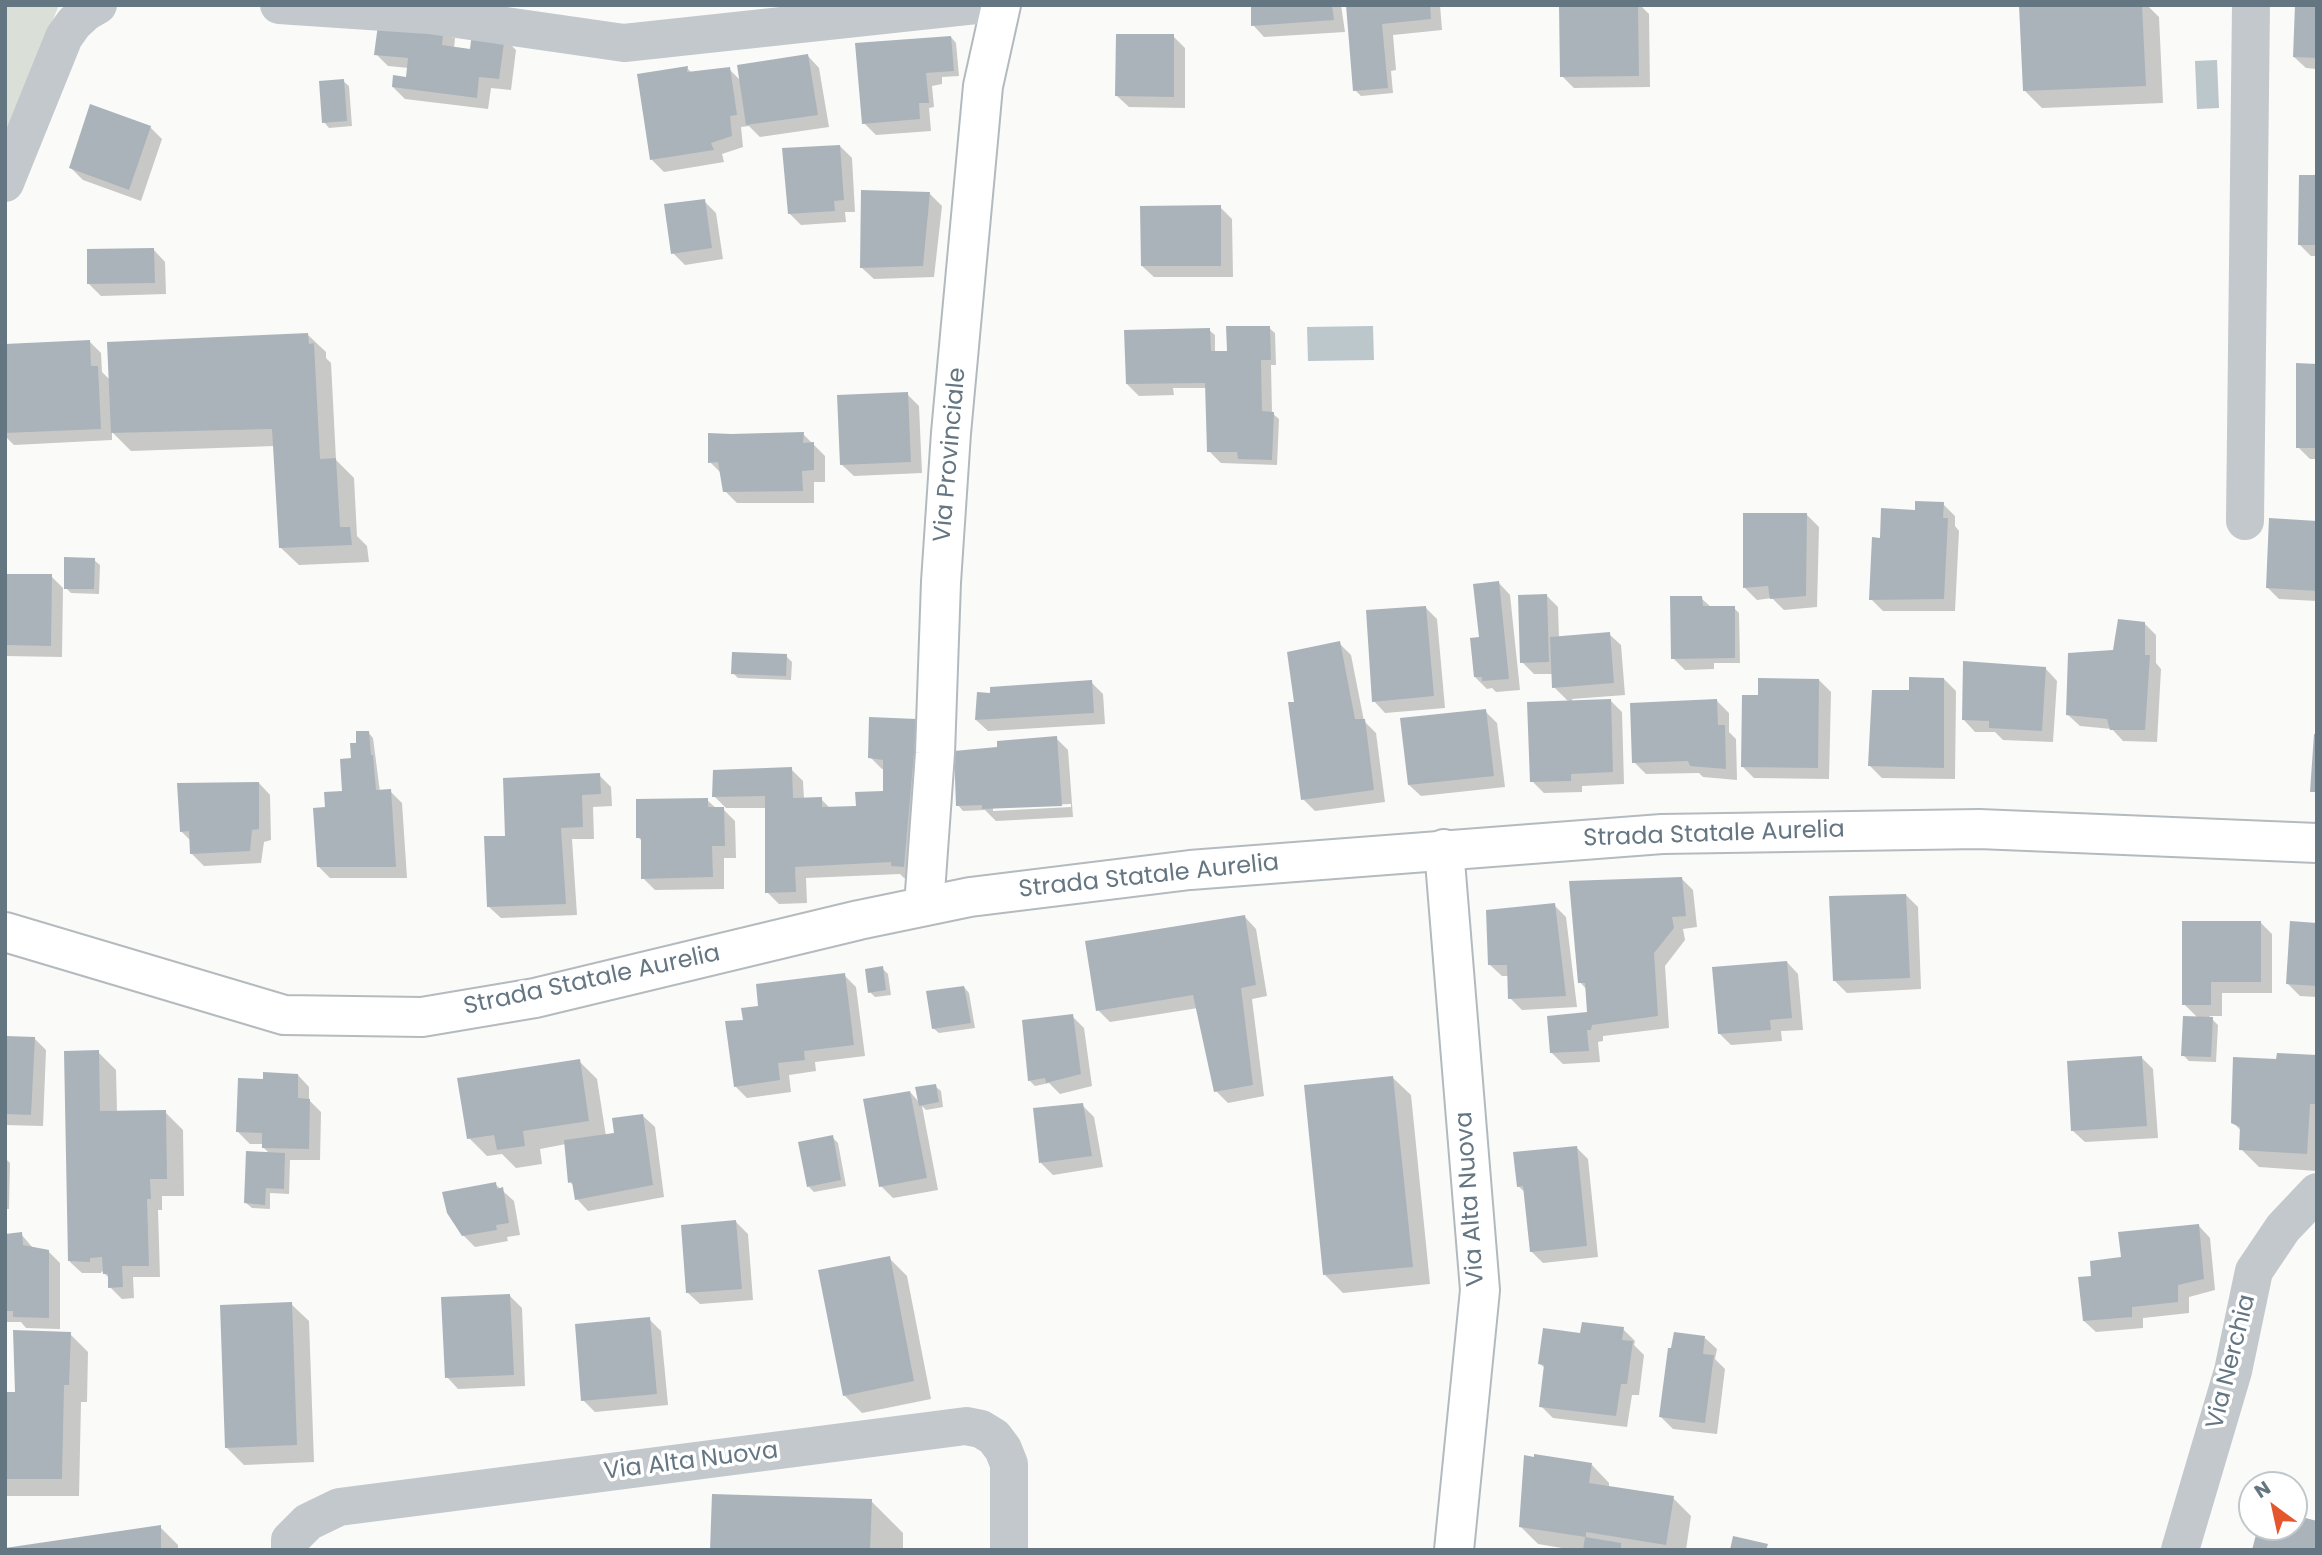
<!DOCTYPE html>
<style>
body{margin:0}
#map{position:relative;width:2322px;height:1555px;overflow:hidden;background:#fafaf8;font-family:Poppins,sans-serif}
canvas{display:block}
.frame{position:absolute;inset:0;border:7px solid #657683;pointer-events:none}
.north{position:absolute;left:2238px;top:1471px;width:70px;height:70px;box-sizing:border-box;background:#fff;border:2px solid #c1c8cd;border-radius:50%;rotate:327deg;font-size:19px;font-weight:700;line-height:28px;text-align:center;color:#657683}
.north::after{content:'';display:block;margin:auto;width:24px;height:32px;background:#e4572e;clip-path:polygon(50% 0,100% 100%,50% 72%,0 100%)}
</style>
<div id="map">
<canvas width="2322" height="1555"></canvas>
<div class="frame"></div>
<div class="north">N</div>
</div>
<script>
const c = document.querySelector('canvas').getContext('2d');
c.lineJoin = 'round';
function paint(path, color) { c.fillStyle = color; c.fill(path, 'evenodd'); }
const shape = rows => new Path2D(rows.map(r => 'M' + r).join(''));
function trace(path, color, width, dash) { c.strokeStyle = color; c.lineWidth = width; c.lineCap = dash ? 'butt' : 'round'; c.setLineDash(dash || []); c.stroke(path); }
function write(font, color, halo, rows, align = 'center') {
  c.font = font + ' Poppins,sans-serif'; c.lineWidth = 7; c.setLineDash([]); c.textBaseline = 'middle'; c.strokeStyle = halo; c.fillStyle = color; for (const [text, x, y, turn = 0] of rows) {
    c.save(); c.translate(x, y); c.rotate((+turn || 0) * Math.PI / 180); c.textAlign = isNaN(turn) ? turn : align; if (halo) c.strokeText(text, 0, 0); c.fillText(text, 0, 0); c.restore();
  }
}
const green = shape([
 [5,5,59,5,5,137]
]);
const water = shape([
 [2217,60,2219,108,2197,109,2195,61],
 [1373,326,1374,360,1308,361,1307,327]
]);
const shadow = shape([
 [1253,5,1341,5,1345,32,1264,37,1253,25],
 [1347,5,1440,5,1442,30,1393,35,1396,70,1391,71,1393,93,1361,96,1355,90],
 [1561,5,1640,5,1649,14,1650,87,1574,88,1562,76],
 [2021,5,2147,5,2159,17,2163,103,2042,108,2024,90],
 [2317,5,2317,69,2306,68,2294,57],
 [381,19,455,38,454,48,472,51,504,38,516,50,511,90,491,88,488,109,405,99,393,87,407,78,409,68,388,66,376,54],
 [1173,36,1185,48,1185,108,1129,107,1117,96],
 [951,37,956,43,959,76,942,77,942,84,932,86,934,107,929,108,931,131,876,135,864,123],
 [808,56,819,68,829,127,760,137,749,126,741,127,743,147,722,154,724,162,664,172,652,160,687,68,692,73,729,69,741,81],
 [343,81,349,86,352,126,329,128,324,122],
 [150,127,162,139,141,201,83,180,71,168],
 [840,146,852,158,855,212,845,212,846,222,801,225,789,213],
 [2317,177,2317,256,2311,256,2299,244],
 [930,194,942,206,934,277,874,279,862,268],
 [704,201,716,213,723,259,685,265,673,253],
 [1220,207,1232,219,1233,277,1154,277,1142,266],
 [154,250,165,262,166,294,101,296,89,284],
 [1269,328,1275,333,1276,365,1271,365,1272,413,1279,419,1277,465,1221,463,1209,451,1207,388,1173,388,1174,395,1139,396,1127,384,1209,330,1215,335,1215,354,1231,353],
 [308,335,326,352,326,358,331,363,336,460,354,478,357,536,367,546,369,562,299,565,281,548,275,446,131,451,112,432,112,440,14,445,5,436,5,346,89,341,101,353,102,372,110,380],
 [2317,365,2317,459,2310,459,2298,447],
 [907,394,919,406,922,473,854,476,842,465],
 [803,434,825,456,825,482,814,482,814,503,737,503,725,491,722,474,710,462],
 [1943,504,1955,516,1955,526,1959,531,1955,611,1883,611,1871,599,1882,540,1917,512],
 [1807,515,1819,527,1817,607,1784,610,1772,598,1757,600,1745,588],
 [2317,523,2317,601,2279,599,2267,587],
 [94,560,100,565,99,594,71,593,66,588],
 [5,575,51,576,63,588,62,657,5,656],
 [1499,583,1510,595,1520,690,1496,692,1492,688,1487,689,1475,677,1481,639],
 [1546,595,1558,607,1559,638,1609,634,1621,645,1625,695,1572,699,1573,702,1610,700,1622,712,1624,784,1582,786,1582,792,1544,793,1532,781,1569,702,1554,687,1554,674,1534,674,1522,662],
 [1701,598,1712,608,1734,608,1739,613,1740,663,1714,663,1714,669,1685,670,1673,658],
 [1425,607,1437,619,1445,708,1385,713,1374,701],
 [2144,623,2156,635,2156,663,2161,669,2157,742,2123,741,2112,729,2080,726,2068,715,2115,652],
 [1339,643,1351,655,1364,721,1376,733,1385,802,1315,811,1303,799,1296,703],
 [786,656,792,662,791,680,738,678,733,673],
 [2046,669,2057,681,2053,742,2003,740,1995,732,1975,732,1964,720],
 [1944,679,1956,691,1955,779,1882,778,1870,766],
 [1819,680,1831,692,1829,779,1754,778,1742,766,1760,697],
 [1091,682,1103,694,1105,724,988,731,976,720],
 [1717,701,1729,713,1729,732,1736,739,1737,780,1703,777,1699,773,1646,774,1634,762],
 [1485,711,1497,723,1505,787,1421,796,1409,785],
 [916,720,928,732,916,878,904,878,900,874,806,878,807,903,779,904,767,892,766,808,726,808,714,796,791,769,803,781,804,800,821,799,831,809,858,808,884,793,885,769,882,769,870,757],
 [368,732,373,738,380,792,390,791,402,803,407,878,330,878,318,866,327,808,347,793,358,744],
 [1056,738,1068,750,1073,817,996,821,985,810,963,811,958,805,999,748],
 [1071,804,1071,807,993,811,993,807],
 [599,775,611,787,612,806,593,807,594,839,572,839,577,915,501,918,489,907,507,837],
 [259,783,270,795,271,840,264,842,261,863,204,866,192,854,191,841,181,831],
 [707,800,717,809,723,809,735,821,736,858,724,858,724,889,655,890,643,878,643,842,638,837],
 [1681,878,1693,890,1697,927,1683,929,1685,940,1665,966,1669,1028,1603,1036,1603,1041,1598,1042,1600,1062,1563,1064,1551,1052,1589,1014,1587,990,1580,982],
 [1906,895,1918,907,1921,989,1847,993,1835,981],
 [1554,905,1566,917,1577,1007,1522,1010,1510,998,1509,976,1502,976,1490,965],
 [1245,917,1256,929,1267,996,1252,999,1264,1096,1228,1103,1216,1091,1198,1008,1110,1022,1098,1010],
 [2260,922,2272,934,2272,993,2222,993,2222,1016,2209,1016,2218,1025,2216,1062,2189,1061,2183,1055,2198,1018,2184,1004],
 [2317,925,2317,997,2300,996,2288,984],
 [1787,962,1798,974,1803,1030,1781,1031,1782,1041,1731,1045,1719,1033],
 [882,968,888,974,891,995,875,997,870,992],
 [844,975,856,987,865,1056,815,1062,816,1071,789,1075,791,1092,747,1098,735,1086,745,1021,760,1008],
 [964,987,969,993,975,1028,939,1033,933,1028],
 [1072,1016,1084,1028,1092,1086,1060,1094,1049,1083,1035,1086,1029,1080],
 [5,1037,34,1038,46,1050,43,1126,5,1125],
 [98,1052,116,1070,117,1112,165,1112,183,1130,184,1196,162,1196,162,1210,158,1210,160,1277,133,1277,134,1298,122,1299,110,1287,110,1279,102,1271,101,1273,82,1273,70,1262,65,1053],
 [2141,1057,2153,1069,2158,1138,2085,1142,2073,1131],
 [2317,1057,2317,1171,2259,1167,2241,1149,2241,1131,2233,1122,2278,1061],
 [579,1061,597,1079,606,1136,616,1134,643,1116,655,1127,664,1197,588,1211,577,1199,575,1187,570,1182,566,1144,540,1149,542,1164,516,1168,502,1154,487,1156,469,1138],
 [298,1075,309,1087,309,1100,321,1112,320,1160,290,1160,289,1194,270,1193,270,1209,252,1208,246,1203,270,1154,263,1147,263,1144,250,1144,238,1132],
 [1393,1078,1411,1095,1430,1284,1343,1293,1325,1275],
 [935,1086,941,1091,943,1107,926,1110,922,1106,938,1190,893,1198,881,1186,910,1092,920,1103],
 [1082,1105,1094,1117,1103,1167,1053,1175,1041,1163],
 [832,1137,838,1143,846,1186,814,1192,809,1187],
 [1576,1147,1588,1159,1598,1257,1543,1263,1531,1251,1526,1193,1518,1186],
 [5,1158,10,1163,9,1209,5,1209],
 [495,1184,514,1201,520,1235,507,1237,508,1241,475,1247,463,1235],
 [736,1222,748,1234,753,1300,700,1304,688,1293],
 [2199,1226,2210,1238,2215,1290,2189,1297,2189,1313,2143,1318,2143,1328,2096,1332,2084,1321,2093,1277,2123,1259],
 [21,1234,33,1248,48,1251,60,1263,60,1329,26,1328,21,1322,5,1322,5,1236],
 [889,1258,907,1276,931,1399,862,1413,844,1395],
 [510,1296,522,1308,525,1386,458,1389,447,1377],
 [291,1304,309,1321,314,1462,244,1465,226,1447],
 [649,1319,661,1331,668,1405,595,1412,583,1400],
 [1623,1329,1635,1341,1634,1345,1644,1355,1639,1395,1632,1395,1627,1427,1553,1418,1541,1406,1546,1369,1540,1364,1581,1335],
 [70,1334,88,1352,87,1402,81,1402,79,1496,5,1496,5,1394,17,1394],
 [1705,1338,1717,1349,1715,1359,1725,1369,1717,1434,1673,1429,1661,1417],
 [1592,1465,1609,1483,1609,1488,1673,1498,1691,1516,1686,1550,1574,1550,1538,1544,1520,1526],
 [871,1501,903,1533,903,1550,712,1550],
 [160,1527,178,1545,178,1550,6,1550]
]);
const building = shape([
 [1251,5,1332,5,1334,20,1251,26],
 [1346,5,1430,5,1431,19,1382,24,1388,88,1353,91],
 [1559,5,1638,5,1639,76,1560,77],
 [2019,5,2142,5,2146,86,2023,91],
 [2295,5,2317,5,2317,58,2293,57],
 [379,17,444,25,442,45,470,49,472,32,505,36,499,79,479,77,477,98,392,87,393,75,406,77,408,58,374,55],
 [1116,34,1174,34,1174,97,1115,96],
 [951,36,954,71,926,73,929,103,919,103,920,119,862,124,855,43],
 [808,54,818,115,746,125,737,65],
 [688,66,687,72,730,67,737,115,730,116,732,136,711,143,714,150,650,160,637,74],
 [344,79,347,121,322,123,319,81],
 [90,104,151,126,129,190,69,168],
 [840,145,844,200,834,201,835,211,788,214,782,148],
 [2299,175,2317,175,2317,245,2298,245],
 [861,190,930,192,923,266,860,268],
 [705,199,712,248,671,254,664,204],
 [1221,205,1221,266,1141,266,1140,206],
 [154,248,155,283,87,284,87,249],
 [1226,326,1270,326,1271,360,1261,360,1262,411,1274,412,1272,460,1238,459,1237,452,1207,452,1205,383,1126,384,1124,330,1210,328,1211,351,1227,351],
 [308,333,309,344,314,343,320,459,336,458,340,527,350,527,352,545,279,548,272,429,111,433,107,342],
 [90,340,91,366,98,366,101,429,5,433,5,344],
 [2296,363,2317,364,2317,448,2296,448],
 [908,392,911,462,840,465,837,395],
 [804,432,803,443,814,442,814,470,802,471,803,491,723,492,718,462,708,463,708,433,731,434],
 [1915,501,1944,502,1943,518,1948,518,1944,599,1869,600,1872,537,1880,538,1881,508,1915,510],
 [1743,513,1807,513,1806,596,1770,599,1768,586,1743,588],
 [2269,518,2317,521,2317,591,2266,588],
 [64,557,95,558,94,589,64,589],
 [5,574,52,574,51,646,5,645],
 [1499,581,1509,679,1482,681,1482,677,1474,677,1470,638,1479,637,1473,584],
 [1547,594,1549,662,1520,663,1518,595],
 [1670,596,1702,596,1703,606,1735,606,1735,658,1671,659],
 [1426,606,1434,696,1372,702,1366,610],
 [2118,619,2145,622,2145,655,2150,655,2145,730,2110,730,2107,719,2066,715,2068,653,2113,650],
 [1610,632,1614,683,1552,688,1550,637],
 [1340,641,1355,719,1365,719,1374,790,1301,800,1288,702,1294,702,1287,652],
 [732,652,787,654,786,676,731,674],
 [1963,661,2046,667,2042,731,1989,728,1989,721,1962,720],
 [1909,677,1944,678,1944,768,1868,766,1872,690,1909,690],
 [1758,678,1819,679,1818,768,1741,767,1742,695,1758,695],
 [1092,680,1094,713,975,720,977,692,990,693,990,687],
 [1611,699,1613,772,1571,774,1571,781,1530,782,1527,702],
 [1717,699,1718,725,1725,725,1726,769,1690,766,1688,761,1632,763,1630,703],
 [1486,709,1494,776,1408,785,1400,718],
 [869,717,917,719,904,867,891,866,891,862,795,867,796,892,765,893,765,796,712,797,713,770,792,767,793,798,822,797,822,807,856,806,855,792,883,791,883,760,868,758],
 [356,731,369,731,371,755,373,755,376,790,391,789,396,867,317,867,313,808,325,807,324,792,342,791,340,759,351,758,350,743,356,743],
 [2314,734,2317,734,2317,792,2310,792],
 [1057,736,1062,806,982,809,982,805,956,806,954,751,997,747,997,741],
 [600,773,601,794,582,795,583,827,561,828,566,904,487,907,484,836,505,836,503,778],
 [259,782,259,829,252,830,250,851,190,854,189,831,180,832,177,783],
 [708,798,708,807,724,807,725,846,712,846,713,877,641,879,641,838,636,838,636,799],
 [1682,877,1686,916,1672,917,1674,928,1654,953,1658,1016,1592,1025,1591,1030,1587,1030,1589,1051,1550,1053,1547,1016,1587,1012,1585,983,1578,983,1569,881],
 [1906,894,1910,978,1833,981,1829,896],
 [1555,903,1566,996,1508,999,1507,965,1488,965,1486,910],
 [1245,915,1256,985,1241,988,1253,1085,1214,1092,1193,995,1096,1011,1085,941],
 [2182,921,2261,921,2261,982,2211,982,2211,1005,2182,1005],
 [2290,921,2317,923,2317,986,2286,984],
 [1787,961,1792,1018,1770,1020,1771,1030,1718,1034,1712,967],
 [883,966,886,990,868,993,865,969],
 [845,973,854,1045,804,1051,805,1060,778,1063,780,1080,734,1087,725,1021,743,1020,741,1008,758,1006,756,984],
 [964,986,971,1023,932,1029,926,991],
 [1073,1014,1081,1074,1046,1083,1045,1078,1028,1081,1022,1020],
 [2183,1016,2213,1017,2211,1057,2181,1056],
 [5,1036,35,1037,31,1115,5,1114],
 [99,1050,100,1111,166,1110,167,1179,150,1179,151,1199,147,1199,149,1266,122,1266,123,1287,108,1288,108,1274,103,1274,102,1257,90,1258,90,1262,68,1261,64,1051],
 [2277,1053,2317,1055,2317,1104,2310,1104,2307,1154,2239,1150,2240,1127,2231,1123,2233,1057,2276,1059],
 [2142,1056,2147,1126,2071,1131,2067,1061],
 [580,1059,589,1121,523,1131,525,1146,497,1150,494,1135,467,1139,457,1078],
 [263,1072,298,1074,298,1098,310,1099,309,1149,262,1148,262,1133,236,1132,238,1078,263,1079],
 [1393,1076,1413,1267,1323,1275,1304,1085],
 [936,1084,939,1102,919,1106,915,1087],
 [910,1091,927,1178,879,1187,863,1099],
 [1083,1103,1092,1156,1039,1163,1033,1108],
 [643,1114,653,1185,575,1200,572,1182,568,1183,564,1140,614,1133,612,1118],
 [833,1135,841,1180,807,1187,798,1142],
 [1577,1146,1587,1246,1530,1252,1523,1186,1517,1187,1513,1152],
 [246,1151,285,1153,284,1189,266,1188,265,1205,244,1203],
 [496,1182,497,1189,503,1187,509,1223,496,1225,497,1230,462,1236,447,1213,442,1192],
 [736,1220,742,1289,686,1293,681,1225],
 [2199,1224,2204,1279,2178,1285,2178,1302,2132,1307,2132,1317,2083,1321,2078,1277,2091,1276,2090,1261,2121,1257,2118,1232],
 [22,1232,23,1245,49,1250,49,1318,13,1317,13,1311,5,1311,5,1234],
 [890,1256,914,1381,843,1396,818,1270],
 [510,1294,514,1375,445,1378,441,1297],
 [292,1302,297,1445,225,1448,220,1305],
 [650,1317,657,1394,581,1401,575,1324],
 [1582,1322,1624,1327,1622,1340,1633,1341,1627,1384,1621,1384,1616,1416,1539,1407,1544,1365,1538,1364,1543,1328,1580,1333],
 [13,1330,71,1332,69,1385,64,1385,62,1479,5,1479,5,1392,15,1392],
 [1674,1332,1705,1336,1703,1354,1714,1355,1705,1423,1659,1417,1668,1348,1671,1348],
 [1534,1454,1592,1463,1589,1483,1674,1496,1666,1545,1586,1532,1586,1537,1519,1527,1524,1455,1534,1457],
 [712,1494,872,1499,870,1550,710,1550],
 [2294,1515,2317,1521,2317,1550,2252,1550,2258,1527,2294,1527],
 [161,1525,161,1550,5,1550,5,1548],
 [1733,1536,1768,1544,1766,1550,1730,1550],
 [1585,1537,1621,1543,1621,1550,1583,1550]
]);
const street = shape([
 [279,5,429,15,624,43,976,5],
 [5,183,64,37,74,23,86,12,98,5],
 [2245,521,2251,5],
 [290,1550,290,1540,308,1522,339,1507,966,1426,981,1429,994,1437,1003,1449,1009,1464,1009,1550],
 [2180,1550,2233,1371,2254,1271,2283,1228,2317,1192]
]);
const secondary = shape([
 [1444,849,1480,1290,1454,1550],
 [924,906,935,753,941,582,951,433,983,86,1001,5]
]);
const primary = shape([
 [5,932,284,1015,422,1017,535,998,859,920,970,897,1190,870,1662,834,1979,829,2317,843]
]);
const streetNames = [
 ["Via Provinciale",951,455,-85],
 ["Strada Statale Aurelia",1714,835,-2],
 ["Strada Statale Aurelia",1149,877,-6],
 ["Strada Statale Aurelia",592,981,-12],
 ["Via Alta Nuova",1471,1199,-94],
 ["Via Nerchia",2232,1362,-76],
 ["Via Alta Nuova",691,1462,-7]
];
paint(green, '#dadfd7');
paint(water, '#bbc7cb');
paint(shadow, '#0003');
paint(building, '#aab3b9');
trace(secondary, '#b3babf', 42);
trace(primary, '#b5babe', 42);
trace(street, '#c3c8cc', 38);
trace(secondary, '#fff', 38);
trace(primary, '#fff', 38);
write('24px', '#657683', '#fff', streetNames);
</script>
